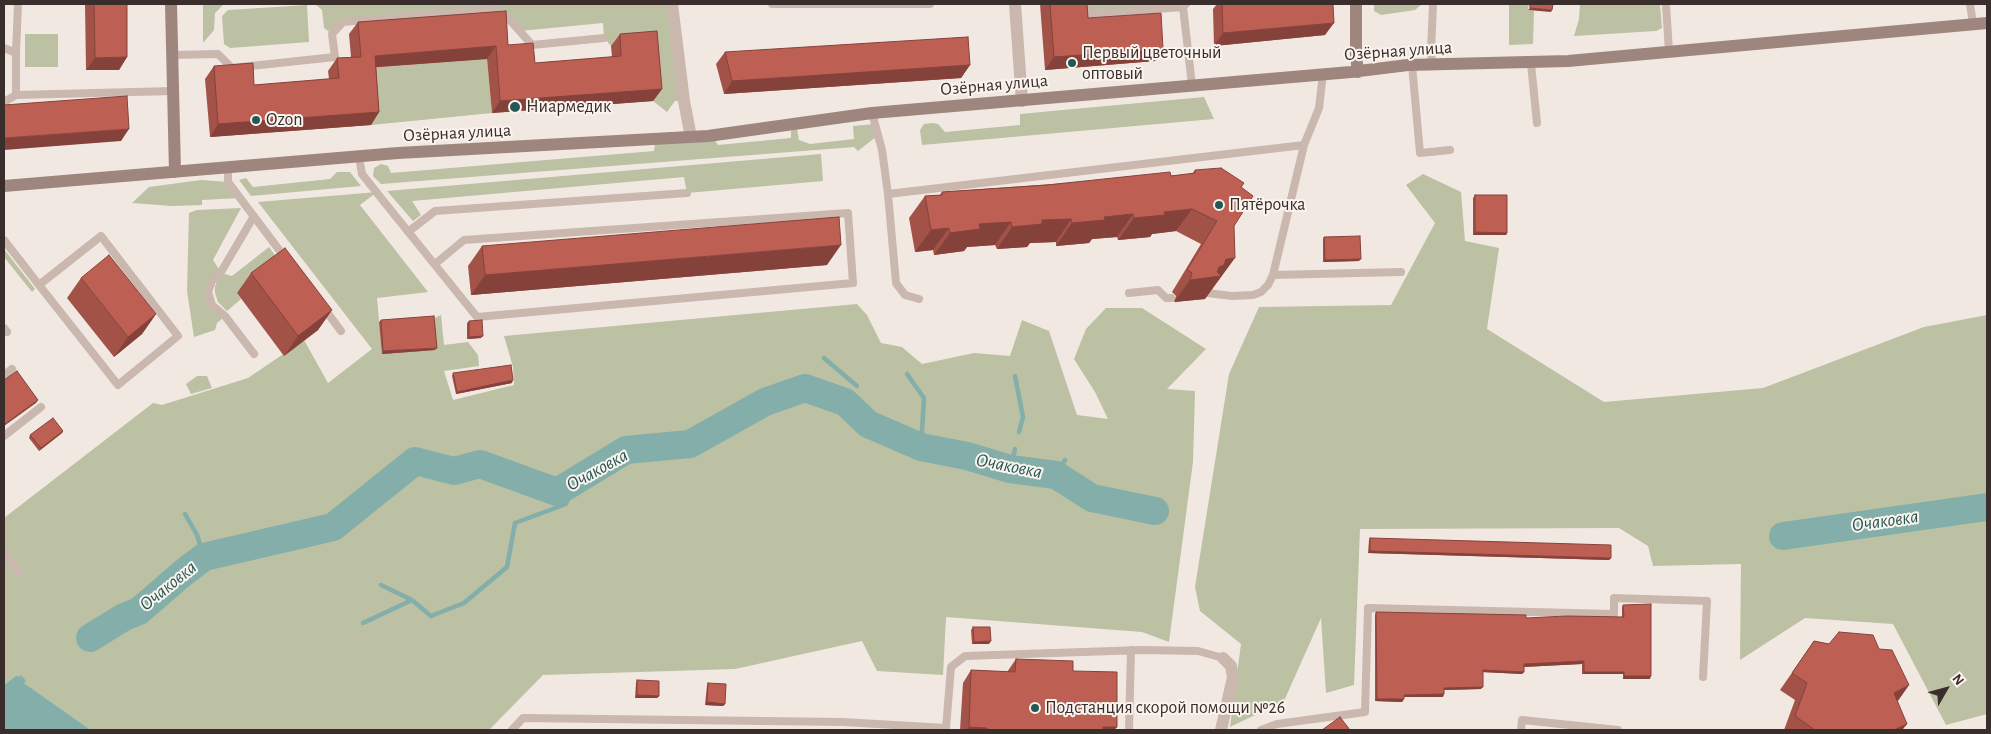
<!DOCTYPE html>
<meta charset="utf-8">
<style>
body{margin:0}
#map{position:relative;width:1991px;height:734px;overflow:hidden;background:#f2e8e2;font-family:"Alegreya Sans",sans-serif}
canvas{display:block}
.frame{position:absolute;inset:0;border:5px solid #392e2c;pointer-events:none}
.north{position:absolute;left:1921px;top:664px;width:50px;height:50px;-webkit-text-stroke:4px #faf3ee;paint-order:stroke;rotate:52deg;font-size:14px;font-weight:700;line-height:20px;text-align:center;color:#392e2c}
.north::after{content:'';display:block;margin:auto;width:18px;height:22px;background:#392e2c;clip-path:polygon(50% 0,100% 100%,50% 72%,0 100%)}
</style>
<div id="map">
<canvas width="1991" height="734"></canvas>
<div class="frame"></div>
<div class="north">N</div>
</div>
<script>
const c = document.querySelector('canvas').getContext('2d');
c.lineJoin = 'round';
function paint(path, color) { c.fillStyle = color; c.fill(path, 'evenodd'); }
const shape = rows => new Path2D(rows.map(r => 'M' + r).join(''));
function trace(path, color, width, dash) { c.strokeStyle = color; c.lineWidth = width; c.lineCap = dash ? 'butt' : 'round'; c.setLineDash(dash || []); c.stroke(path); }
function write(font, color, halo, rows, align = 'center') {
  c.font = font + ' "Alegreya Sans",sans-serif'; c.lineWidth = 4; c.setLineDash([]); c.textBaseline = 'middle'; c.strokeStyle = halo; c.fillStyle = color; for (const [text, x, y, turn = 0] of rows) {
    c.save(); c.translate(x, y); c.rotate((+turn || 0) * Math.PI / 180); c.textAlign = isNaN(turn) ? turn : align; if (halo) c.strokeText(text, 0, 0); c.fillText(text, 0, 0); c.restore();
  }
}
const green = shape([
 [203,4,224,4,215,13,214,30,203,43],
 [315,4,672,4,684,101,675,101,667,112,653,101,648,44,611,46,604,38,603,23,520,31,509,19,343,22,332,34,324,28,322,10],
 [1087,4,1186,4,1088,14],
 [1374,4,1422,4,1415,10,1381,15,1374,11],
 [1509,4,1529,4,1528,10,1534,11,1533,44,1509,45],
 [1580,4,1660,4,1662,28,1656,31,1574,36,1579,19],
 [307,5,309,42,230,48,224,44,222,16,228,10],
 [25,34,58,34,58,67,25,67],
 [487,59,492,113,371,125,366,68],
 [1204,97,1214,119,922,145,920,130,924,124,932,123,938,124,945,132,1020,125,1020,114],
 [874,124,877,136,858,151,854,147,381,184,373,176,374,168,381,164,388,166,391,173,654,151,655,143,714,139,718,145,791,138,791,131,797,129,799,140,810,144,854,139,853,126],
 [821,154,823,181,687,193,684,177,412,201,421,215,413,221,387,191],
 [337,172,350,172,361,186,251,196,239,180,246,178,253,187,330,179],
 [1423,174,1461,192,1465,241,1499,248,1487,329,1604,402,1763,388,1924,327,1987,315,1987,714,1946,725,1893,624,1805,618,1740,660,1741,564,1653,566,1648,546,1619,528,1360,529,1354,685,1326,693,1321,618,1284,701,1230,727,1241,644,1200,611,1195,587,1229,374,1259,307,1391,305,1435,223,1406,185],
 [201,180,228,182,240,198,202,200,202,205,172,206,132,203,149,187],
 [377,192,360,205,428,292,377,298,382,353,435,350,433,319,441,315,444,345,468,342,478,355,479,366,444,371,453,400,514,385,513,367,504,336,857,304,867,315,881,343,902,347,922,364,974,353,1010,356,1022,320,1049,331,1077,415,1108,419,1095,392,1074,359,1086,329,1106,308,1142,308,1206,349,1167,389,1195,391,1193,462,1169,642,1142,632,946,617,943,675,877,671,862,641,735,669,543,675,489,730,91,730,24,683,17,675,4,685,4,518,153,403,162,405,248,378,304,340,328,383,372,349,258,202],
 [241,208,213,260,221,272,212,281,212,305,225,316,217,323,215,330,194,337,187,291,189,213,197,210],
 [269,247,296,284,237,293,241,299,227,311,218,302,215,293,215,286,218,279,225,274,232,276],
 [4,249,35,289,32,292,4,257],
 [197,376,207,376,212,388,191,394,186,384]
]);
const water = shape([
 [17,675,19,677,21,675,26,681,24,683,91,730,4,730,4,685]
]);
const stream = shape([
 [824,358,857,386],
 [907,374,924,398,921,447],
 [1015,376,1023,417,1019,432],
 [1010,469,1015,449],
 [1056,475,1065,460],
 [185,514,197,535,204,557],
 [381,585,412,600],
 [363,623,412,600,431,616,464,603,507,567,515,523,566,504,576,480]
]);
const river = shape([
 [1783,536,1987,507],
 [90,638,124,617,139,611,183,573,204,557,333,527,415,461,454,471,480,464,557,492,626,450,690,444,765,402,805,388,845,402,868,424,921,447,967,456,1010,469,1056,475,1092,498,1155,511]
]);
const lane = shape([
 [772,4,930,4],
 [1087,4,1088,14,1183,7,1186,4],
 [1666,4,1669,52],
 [1970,4,1973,24],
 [1183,7,1192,85],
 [4,48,16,53,16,95,173,91],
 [16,53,18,4],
 [172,55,218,54,232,68,335,57,332,34,343,22,490,9,502,13,509,19,532,45,604,38],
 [1432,64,1431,50,1433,4],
 [1531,64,1537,123],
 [1412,65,1420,153,1450,150],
 [4,102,16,95],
 [872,113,882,150,888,194,1304,145,1319,108,1323,73],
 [359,157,362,174,385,203,477,317,853,283,848,213,464,240,435,264],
 [228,168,228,182,286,259],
 [888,194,896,283,905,295,919,299],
 [254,216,221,272,212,281,208,292,212,305,225,316,254,354],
 [408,232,435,211,687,193],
 [4,240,39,285,118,385,178,336,101,236,39,285],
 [1273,275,1401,272],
 [1129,293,1158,290,1166,298,1171,298],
 [1207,293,1232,296,1253,295,1261,292,1268,285,1273,275,1304,145],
 [323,307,341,331],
 [4,328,7,332],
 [4,375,12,369],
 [4,436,41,407],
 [4,551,19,573],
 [946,728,951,667,965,656,1142,650,1198,651,1223,658],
 [512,730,523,718,843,722,946,728,946,730],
 [1129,730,1131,650],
 [1261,730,1277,724,1365,712,1368,608,1614,614,1614,598,1707,601,1703,677],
 [1521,730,1522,720,1618,730]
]);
const street = shape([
 [672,4,684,101,691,137],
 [1015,4,1022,101],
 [1221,730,1233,677,1231,666,1223,658]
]);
const secondary = shape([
 [171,4,175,172],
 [1356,4,1356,56,1358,72],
 [4,186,398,153,708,136,872,113,1351,72,1408,65,1568,61,1987,23]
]);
const wall = shape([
 [85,4,127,4,127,57,119,70,86,70],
 [1040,4,1087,4,1088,18,1155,61,1045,70],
 [1217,4,1333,4,1325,35,1214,46,1213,9],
 [358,22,508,45,535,63,612,57,611,46,620,34,662,89,653,101,492,113,487,59,376,67,379,112,371,125,210,137,205,79,214,66,254,85,329,79,328,71,337,58,351,57,349,34],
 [725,52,970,65,961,78,724,94,716,64],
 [1195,170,1241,187,1234,226,1219,280,1218,280,1205,299,1174,302,1176,296,1172,292,1201,244,1176,231,1152,234,1150,237,1118,240,1117,237,1092,239,1089,243,1056,246,1056,242,1030,243,1027,247,997,249,995,245,967,247,964,251,934,255,933,250,915,252,909,218,925,196,940,195,942,192,1192,174],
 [1475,195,1507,233,1506,235,1473,235,1473,198],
 [1324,237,1359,261,1323,262,1323,239],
 [482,246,827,265,471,295,468,266],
 [251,273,332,310,318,330,284,356,237,293],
 [81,278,156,314,142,334,114,357,67,298],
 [381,320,435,350,382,354,379,322],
 [469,321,481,338,467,339,467,323],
 [453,373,512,383,456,394,452,376],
 [63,431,62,433,39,451,29,438,30,435],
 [1370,538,1611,558,1609,560,1368,553,1369,540],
 [1623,605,1650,679,1623,679,1623,674,1582,674,1582,664,1524,667,1524,672,1522,674,1483,672,1481,689,1444,690,1443,697,1404,697,1404,699,1402,702,1375,701,1375,615,1376,612,1526,618,1622,617,1622,607],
 [973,627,989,644,972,644,971,630],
 [1814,641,1829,644,1879,649,1909,685,1897,702,1907,724,1902,730,1784,730,1795,700,1780,690],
 [1016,659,1073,671,1117,727,1114,730,960,730,963,683,971,670,1007,672],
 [637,680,659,696,657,698,635,698,636,683],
 [708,683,725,704,723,706,705,705,707,685]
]);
const shadedWall = shape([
 [1530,8,1552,10,1551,12,1528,10],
 [1334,23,1325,35,1214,46,1223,33],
 [496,46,487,59,366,68,375,56],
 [1163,49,1155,61,1045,70,1054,57],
 [127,57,119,70,86,70,95,58],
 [970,65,961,78,724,94,732,81],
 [662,89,653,101,492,113,500,101],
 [379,112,371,125,210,137,218,124],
 [129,129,121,141,4,150,4,138],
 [1192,209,1176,231,1152,234,1150,237,1118,240,1134,218,1164,212],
 [1133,214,1117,237,1092,239,1089,243,1056,246,1072,223,1104,217],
 [1071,219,1056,242,1030,243,1027,247,997,249,1012,227,1042,220],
 [1011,222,995,245,967,247,964,251,934,255,950,233,979,224],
 [949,228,933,250,915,252,931,230],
 [1475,232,1507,233,1506,235,1473,235],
 [841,245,827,265,471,295,485,275],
 [1235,258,1205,299,1174,302,1190,280,1219,267,1226,259],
 [1361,259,1359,261,1323,262,1325,260],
 [332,310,318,330,284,356,298,336],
 [156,314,142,334,114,357,128,337],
 [483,336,481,338,467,339,469,337],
 [437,348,435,350,382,354,383,351],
 [513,380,512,383,456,394,457,392],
 [38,400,36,403,4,426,5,424],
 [63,431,62,433,39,451,41,448],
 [1370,551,1611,558,1609,560,1368,553],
 [991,641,989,644,972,644,974,642],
 [1584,661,1582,664,1522,667,1524,664],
 [1483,670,1524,672,1522,674,1481,672],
 [1584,672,1624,672,1623,674,1582,674],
 [1624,676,1651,676,1650,679,1623,679],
 [1909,685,1897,702,1894,693],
 [1483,687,1481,689,1443,690,1444,688],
 [1444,694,1443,697,1402,697,1404,695],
 [637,695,659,696,657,698,635,698],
 [1377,699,1404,699,1402,702,1375,701],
 [707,702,725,704,723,706,705,705],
 [1907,724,1902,730,1894,730],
 [969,727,987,728,985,730,966,730],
 [1103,727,1117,727,1114,730,1101,730]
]);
const building = shape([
 [94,4,127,4,127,57,95,58,94,4],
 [1050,4,1087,4,1088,18,1161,13,1163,49,1054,57,1050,4],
 [1222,4,1333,4,1334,23,1223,33,1222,4],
 [1530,4,1553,4,1552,10,1530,8,1530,4],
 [506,11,508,45,533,43,535,63,621,56,620,34,657,31,662,89,500,101,496,46,375,56,379,112,218,124,214,66,253,63,254,85,339,78,337,58,361,57,358,22,506,11],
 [968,37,970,65,732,81,725,52,968,37],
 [127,96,129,129,4,138,4,105,127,96],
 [1221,168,1244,183,1241,187,1253,196,1234,226,1235,258,1226,259,1224,265,1219,267,1217,272,1221,276,1190,280,1192,273,1187,270,1217,221,1192,209,1164,212,1165,215,1134,218,1133,214,1104,217,1105,220,1072,223,1071,219,1042,220,1042,224,1012,227,1011,222,979,224,980,229,950,233,949,228,931,230,925,196,942,195,942,192,1047,185,1170,172,1171,176,1195,173,1195,170,1221,168],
 [1475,195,1507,195,1507,233,1475,232,1475,195],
 [839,217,841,245,485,275,482,246,839,217],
 [1360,236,1361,259,1325,260,1324,237,1360,236],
 [285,248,332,310,298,336,251,273,285,248],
 [109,255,156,314,128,337,81,278,109,255],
 [434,316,437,348,383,351,381,320,434,316],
 [482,320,483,336,469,337,469,321,482,320],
 [511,365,513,380,457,392,453,373,511,365],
 [17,371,38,400,5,424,4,423,4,380,17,371],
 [53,418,63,431,41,448,30,435,53,418],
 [1370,538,1611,545,1611,558,1370,551,1370,538],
 [1651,604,1651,676,1624,676,1624,672,1584,672,1584,661,1524,664,1524,672,1483,670,1483,687,1444,688,1444,694,1404,695,1404,699,1377,699,1376,612,1526,615,1526,618,1567,616,1624,617,1623,605,1651,604],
 [973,627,990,627,991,641,974,642,973,627],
 [1839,632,1873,635,1879,649,1892,650,1909,685,1894,693,1907,724,1894,730,1815,730,1795,716,1807,683,1792,673,1814,641,1829,644,1839,632],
 [1016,659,1073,661,1073,671,1117,672,1117,727,1103,727,1103,730,987,730,987,728,969,727,971,670,1015,672,1016,659],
 [637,680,659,681,659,696,637,695,637,680],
 [708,683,726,684,725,704,707,702,708,683],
 [1340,717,1350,730,1322,730,1340,717]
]);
const markers = [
 [1072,63,5,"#245855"],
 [515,107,6,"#245855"],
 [256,120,5,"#245855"],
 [1219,205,5,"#245855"],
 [1035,708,5,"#245855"]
];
const streetNames = [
 ["Озёрная улица",1398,51,-4],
 ["Озёрная улица",994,85,-5],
 ["Озёрная улица",457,133,-3]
];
const poiNames = [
 ["Первый цветочный",1082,53],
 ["оптовый",1082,74],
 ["Ниармедик",526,107],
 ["Ozon",266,120],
 ["Пятёрочка",1229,205],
 ["Подстанция скорой помощи №26",1045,708]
];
const waterNames = [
 ["Очаковка",1009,466,11],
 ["Очаковка",597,470,-29],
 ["Очаковка",1885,521,-8],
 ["Очаковка",168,586,-39]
];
paint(green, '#bbc1a2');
paint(water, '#83aea9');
trace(stream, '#83aea9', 4.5);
trace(river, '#83aea9', 28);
trace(lane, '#cab7ae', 8);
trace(street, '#cab7ae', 12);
trace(secondary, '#9e867f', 12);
paint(wall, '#a35248');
paint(shadedWall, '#85423b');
paint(building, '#be5f54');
trace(building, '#85423b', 1);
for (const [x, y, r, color] of markers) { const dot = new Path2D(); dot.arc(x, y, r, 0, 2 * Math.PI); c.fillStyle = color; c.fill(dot); trace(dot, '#faf3ee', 2); }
write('18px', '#392e2c', '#faf3ee', streetNames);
write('18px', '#392e2c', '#faf3ee', poiNames, 'left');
write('italic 19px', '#245855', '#faf3ee', waterNames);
</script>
